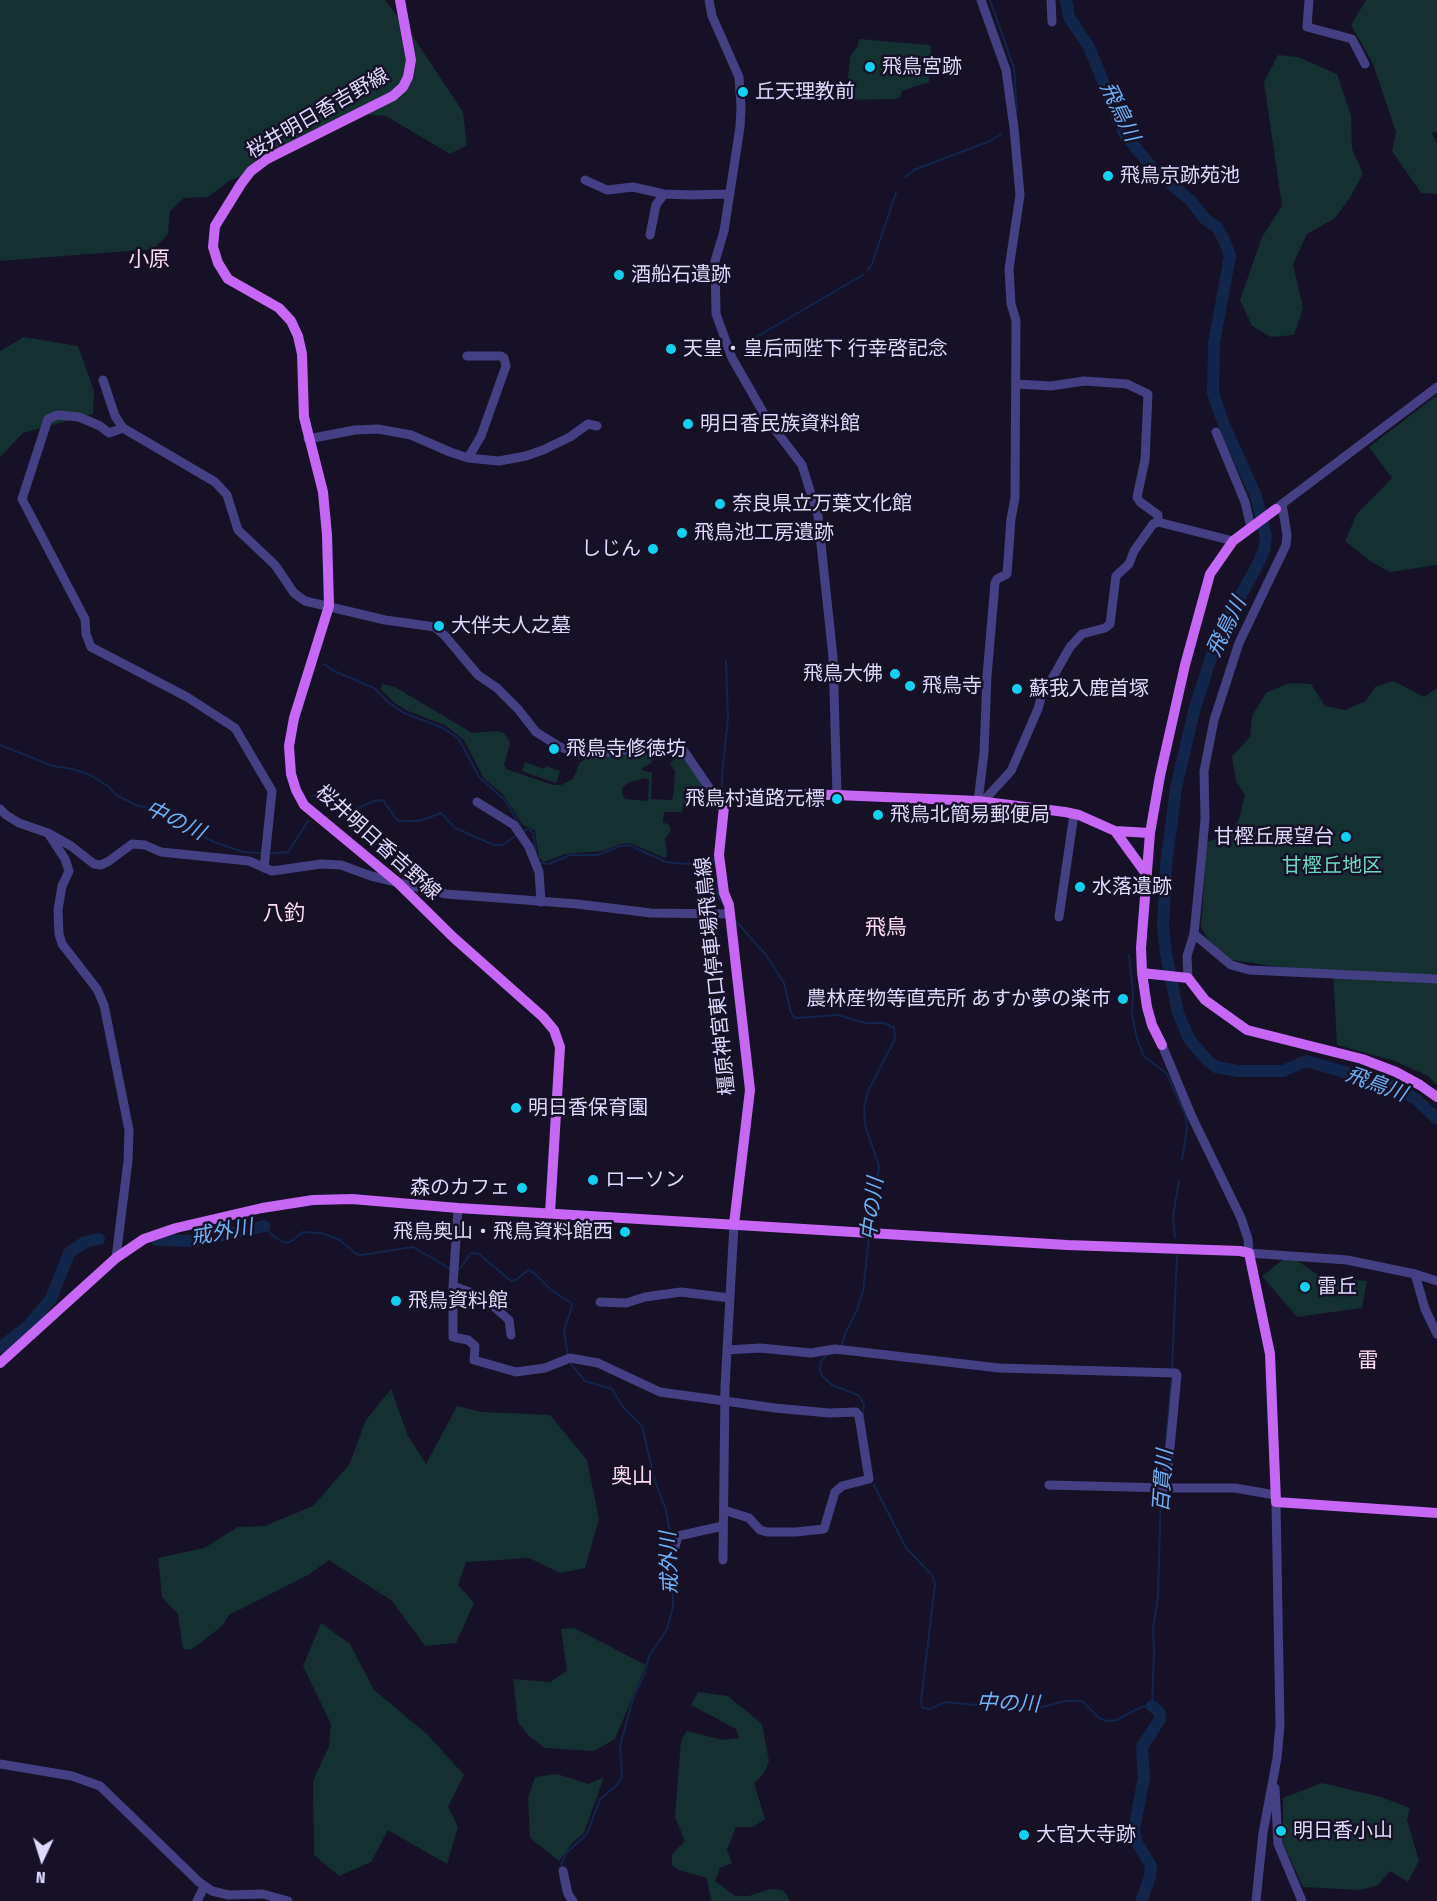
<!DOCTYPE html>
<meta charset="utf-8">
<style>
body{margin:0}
#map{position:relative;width:1437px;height:1901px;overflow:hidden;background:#161127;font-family:"Fira Sans Condensed",sans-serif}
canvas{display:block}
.north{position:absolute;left:12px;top:1829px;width:60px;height:60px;-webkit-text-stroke:4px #161127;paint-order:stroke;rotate:184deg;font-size:16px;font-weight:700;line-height:24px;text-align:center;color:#dfd9fd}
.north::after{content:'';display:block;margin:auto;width:21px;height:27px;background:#dfd9fd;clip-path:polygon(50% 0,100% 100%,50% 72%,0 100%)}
</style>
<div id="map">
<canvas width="1437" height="1901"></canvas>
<div class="north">N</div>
</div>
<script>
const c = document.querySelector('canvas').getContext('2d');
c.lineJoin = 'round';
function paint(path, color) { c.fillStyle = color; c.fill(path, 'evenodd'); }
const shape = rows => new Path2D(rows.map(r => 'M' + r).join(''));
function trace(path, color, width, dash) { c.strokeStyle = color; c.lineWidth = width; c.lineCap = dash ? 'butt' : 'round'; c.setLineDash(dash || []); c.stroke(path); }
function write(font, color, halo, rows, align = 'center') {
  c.font = font + ' "Fira Sans Condensed","Noto Sans JP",sans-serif'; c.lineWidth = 5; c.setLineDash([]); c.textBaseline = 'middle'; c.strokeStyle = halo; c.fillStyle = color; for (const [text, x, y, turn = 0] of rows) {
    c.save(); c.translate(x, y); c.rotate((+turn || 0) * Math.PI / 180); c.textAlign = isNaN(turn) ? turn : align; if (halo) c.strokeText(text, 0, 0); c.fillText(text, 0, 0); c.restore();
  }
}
const green = shape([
 [0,0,385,0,412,35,463,112,467,145,450,154,386,116,356,114,305,140,264,151,242,176,229,181,208,197,184,198,170,211,168,234,154,249,0,261],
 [1366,0,1437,0,1437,132,1432,133,1437,144,1437,194,1421,193,1392,151,1396,132,1373,64,1351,25],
 [859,39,931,45,929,82,902,91,901,97,894,99,846,100,850,56,858,46],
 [1278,55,1298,57,1337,74,1351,116,1352,149,1363,174,1349,199,1335,218,1307,234,1293,264,1303,308,1294,335,1271,337,1252,326,1240,300,1262,237,1282,206,1264,82],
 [24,337,78,346,94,391,93,414,23,433,0,457,0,351],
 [1437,395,1437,565,1390,572,1370,561,1345,541,1357,514,1392,478,1369,447],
 [1394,681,1424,697,1437,688,1437,1085,1428,1076,1395,1061,1337,1045,1333,971,1292,969,1232,960,1209,941,1201,927,1207,842,1232,833,1240,816,1245,795,1236,781,1232,756,1250,737,1252,716,1266,693,1289,683,1311,684,1325,706,1345,710,1366,701,1375,687],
 [382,684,395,687,472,733,496,731,503,733,508,738,510,744,504,765,506,769,553,785,561,785,573,779,580,762,588,758,677,748,707,791,707,798,695,797,686,799,682,812,664,812,663,822,669,825,671,830,665,839,667,856,665,858,630,843,621,844,602,851,565,854,544,862,539,859,535,831,522,824,503,794,484,779,464,740,445,725,408,711,395,703,382,691,381,688],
 [655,750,675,752,674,759,670,764,675,771,673,798,671,800,651,799,652,773,642,770,642,768,651,763],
 [644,778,649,780,648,801,625,799,622,793,622,788,628,783],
 [525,762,544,769,546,766,560,771,556,783,522,771],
 [1289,1255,1321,1277,1367,1281,1362,1308,1297,1317,1262,1276],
 [391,1389,408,1436,426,1464,457,1406,482,1412,550,1415,587,1460,599,1519,585,1568,560,1573,529,1558,466,1562,458,1585,474,1603,456,1643,425,1646,392,1601,329,1560,308,1575,229,1615,222,1626,191,1650,183,1649,178,1614,162,1597,158,1558,204,1548,238,1527,265,1526,313,1506,349,1465,366,1420],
 [321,1623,350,1644,374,1690,428,1735,464,1775,448,1807,458,1827,447,1864,388,1830,371,1862,339,1876,314,1855,313,1781,329,1746,331,1724,303,1666],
 [574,1628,646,1665,615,1739,594,1751,545,1748,529,1736,518,1722,513,1679,550,1682,567,1671,561,1629],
 [698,1692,728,1696,762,1724,769,1761,764,1773,754,1783,765,1819,753,1827,736,1827,727,1850,732,1863,720,1868,715,1881,735,1896,749,1896,770,1889,783,1890,791,1901,711,1901,707,1878,679,1870,672,1865,672,1854,685,1841,675,1817,681,1740,687,1731,723,1740,739,1738,736,1729,691,1705],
 [557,1774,588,1784,604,1777,584,1833,573,1842,559,1861,530,1838,528,1798,535,1777],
 [1322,1783,1381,1797,1410,1808,1407,1820,1419,1861,1408,1882,1390,1871,1378,1885,1360,1890,1303,1887,1283,1844,1283,1798]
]);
const stream = shape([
 [990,0,1014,68,1017,110],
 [905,177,914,170,990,141,1002,134],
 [868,270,872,264,896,193],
 [746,343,863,275],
 [324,664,334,671,374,688,388,702,404,713,443,728,459,739,479,777,505,800,523,831],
 [0,745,53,766,72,769,90,775,108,786,116,795,138,806,162,810,180,820,191,830,214,842,243,852,261,853],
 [722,793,722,776,728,718,726,661],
 [312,797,319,792,327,793,340,810,348,813,374,801,383,800,397,820,401,821,419,821,441,813,455,828,494,845,502,845,517,835],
 [522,832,528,829,533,833,536,853],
 [267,854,288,852,308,821],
 [540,863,549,864,570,855,598,855,620,846,629,845,666,862,687,864,714,860,716,867],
 [717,882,718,896,723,904],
 [734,919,766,955,784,983,791,1013,795,1018,838,1015,865,1023,884,1023,894,1028,895,1039,868,1091,864,1108,865,1125,879,1166,871,1228],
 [1129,955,1133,992,1132,1014,1137,1039,1144,1056,1167,1074,1186,1117,1187,1128,1182,1160],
 [264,1226,273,1236,285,1243,290,1242,303,1232,321,1233,340,1240,356,1254,361,1255,413,1247,451,1269],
 [1175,1238,1173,1217,1179,1180],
 [456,1270,460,1269,470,1254,474,1253,479,1254,511,1281,516,1280,528,1270,533,1272,551,1290,571,1303,572,1307,564,1330,568,1357],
 [842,1346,844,1336,857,1310,863,1291,869,1237],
 [837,1353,827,1355,821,1361,820,1370,822,1376,832,1385,858,1395,864,1404,863,1415],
 [570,1363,585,1381,612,1389,623,1407,642,1426,655,1481,666,1510,672,1543],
 [1172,1370,1177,1256],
 [1162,1484,1172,1376],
 [874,1485,906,1548,932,1575,935,1584,921,1701,922,1707,929,1709,946,1702,976,1705,992,1703,1030,1710,1065,1701,1079,1701,1083,1702,1099,1718,1107,1721,1117,1720,1141,1707,1152,1706,1154,1653,1153,1629,1158,1596,1161,1490],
 [560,1868,566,1853,587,1834,600,1799,617,1785,622,1777,620,1746,633,1699,645,1672,649,1656,667,1629,673,1607,672,1549],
 [560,1877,563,1892]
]);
const river = shape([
 [1066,0,1069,17,1089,47,1124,133,1152,168,1191,201,1205,219,1217,227,1225,242,1230,256,1214,343,1213,393,1224,425,1256,496,1266,537,1264,551,1257,566,1227,620,1213,651,1194,711,1176,788,1166,865,1163,927,1166,953,1178,1013,1189,1039,1207,1060,1216,1067,1238,1071,1283,1071,1306,1061,1390,1085,1416,1099,1437,1119],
 [156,1240,195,1241,264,1226],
 [0,1348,28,1326,51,1299,69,1253,85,1242,99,1239],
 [1141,1901,1150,1877,1151,1866,1136,1841,1134,1830,1144,1777,1142,1747,1160,1719,1159,1712,1152,1706]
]);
const minor = shape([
 [709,0,712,16,739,77,741,107,740,127,724,231,715,261,716,314,732,358,767,419,802,465,818,516,833,657,837,795],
 [1051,0,1052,22],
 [1309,0,1307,27,1352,39,1365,64],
 [585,180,607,190,633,187,664,194,691,195,729,194],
 [650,235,656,205,664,194],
 [467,356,501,356,504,358,506,366,481,436,468,458],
 [103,380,115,416,123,428,215,482,227,495,238,530,275,565,294,593,305,601,385,620,435,627,445,636,478,675,497,688,518,709,536,732,560,747,575,752,593,754,672,744,684,751,710,789,718,796,725,797],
 [1017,384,1051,386,1084,381,1127,384,1148,394,1145,460,1137,497,1140,502,1158,515,1158,522],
 [123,428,109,433,100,426,79,417,58,415,48,419,22,499,85,619,86,634,91,647,187,697,235,728,272,791,264,868],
 [1216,432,1245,502,1251,527],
 [308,439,355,430,378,429,411,435,450,452,468,458,499,461,526,456,543,450,570,437,588,424,597,426],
 [1278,507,1437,387],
 [978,801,984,753,987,676,995,583,997,579,1007,574,1011,519,1015,498,1016,320,1011,304,1009,269,1020,195,1014,128,1006,70,981,0],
 [477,802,514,825,529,847,539,872,541,902],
 [985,802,987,797,1011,771,1038,709,1041,698,1070,647,1082,634,1105,628,1110,624,1116,576,1129,564,1134,551,1153,524,1158,522,1233,541],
 [0,809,6,815,19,823,48,833,65,859,69,871,62,886,58,910,59,934,62,944,97,989,104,1005,129,1130,128,1161,116,1258],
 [48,833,71,846,94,864,101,865,109,861,132,844,145,845,161,852,249,861,272,871,321,864,341,865,371,876,446,894,577,904,651,913,730,914],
 [1059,917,1074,814],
 [1194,934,1231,965,1249,970,1437,979],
 [1188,978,1187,956,1194,934,1202,853,1205,819,1204,771,1214,720,1239,643,1286,545,1287,535,1282,504],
 [1162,1045,1192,1117,1241,1218,1248,1239,1249,1253,1347,1260,1415,1274,1437,1281],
 [458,1208,453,1286,453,1337,468,1340,475,1346,474,1360,516,1372,545,1368,570,1358,598,1363,660,1392,775,1408,829,1413,856,1412,859,1416,869,1479,842,1486,835,1492,824,1529,796,1532,767,1532,760,1530,749,1518,724,1510],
 [1415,1274,1425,1309,1437,1334],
 [453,1286,483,1297,509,1320,511,1335],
 [600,1302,626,1303,645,1297,681,1292,730,1298],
 [727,1350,760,1348,811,1353,835,1349,999,1368,1176,1373,1177,1375,1166,1488,1235,1488,1275,1495],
 [1049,1485,1166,1488],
 [675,1547,678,1536,723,1526],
 [723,1560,725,1387,734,1224],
 [0,1764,72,1776,100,1786,199,1882,212,1891,229,1895,263,1894,288,1901],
 [1275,1788,1278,1844,1302,1901],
 [563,1871,568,1894,573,1901],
 [197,1901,204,1887],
 [1256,1901,1263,1833,1277,1758,1280,1725,1276,1502]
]);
const major = shape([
 [400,0,411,60,408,77,403,87,393,96,267,159,251,171,241,184,215,226,213,247,218,263,228,279,279,308,291,321,298,336,302,354,304,417,323,492,327,535,329,606,294,718,289,746,291,774,296,790,304,805,397,882,454,938,543,1017,554,1030,560,1047,550,1213],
 [1115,831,1147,875],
 [1142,973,1188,978,1205,1000,1247,1030,1362,1059,1396,1072,1420,1085,1437,1097],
 [1162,1045,1152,1025,1147,1007,1142,973,1141,948,1150,833,1160,776,1185,665,1210,574,1233,541,1276,509],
 [734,1224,750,1090,729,905,724,893,719,855,725,797,775,794,837,795,978,801,1065,812,1079,815,1115,831,1150,833],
 [0,1363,116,1258,144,1239,176,1228,262,1208,313,1200,352,1199,458,1208,1067,1245,1240,1251,1249,1253,1270,1354,1276,1502,1437,1513]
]);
const markers = [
 [870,67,6,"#12d0f0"],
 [743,92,6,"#12d0f0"],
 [1108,176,6,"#12d0f0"],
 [619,275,6,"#12d0f0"],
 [671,349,6,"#12d0f0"],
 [688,424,6,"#12d0f0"],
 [720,504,6,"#12d0f0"],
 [682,533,6,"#12d0f0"],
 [653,549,6,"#12d0f0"],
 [439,626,6,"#12d0f0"],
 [895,674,6,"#12d0f0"],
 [910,686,6,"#12d0f0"],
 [1017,689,6,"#12d0f0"],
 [554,749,6,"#12d0f0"],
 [837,799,6,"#12d0f0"],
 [878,815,6,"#12d0f0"],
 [1346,837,6,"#12d0f0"],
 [1080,887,6,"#12d0f0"],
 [1123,999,6,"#12d0f0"],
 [516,1108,6,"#12d0f0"],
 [593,1180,6,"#12d0f0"],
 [522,1188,6,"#12d0f0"],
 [625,1232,6,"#12d0f0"],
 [1305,1287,6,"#12d0f0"],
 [396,1301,6,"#12d0f0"],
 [1281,1831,6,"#12d0f0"],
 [1024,1835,6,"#12d0f0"]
];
const poiNames = [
 ["飛鳥宮跡",882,67],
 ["丘天理教前",755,92],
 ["飛鳥京跡苑池",1120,176],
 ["酒船石遺跡",631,275],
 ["天皇・皇后両陛下 行幸啓記念",683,349],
 ["明日香民族資料館",700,424],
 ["奈良県立万葉文化館",732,504],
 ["飛鳥池工房遺跡",694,533],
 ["しじん",641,549,"right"],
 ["大伴夫人之墓",451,626],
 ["飛鳥大佛",883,674,"right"],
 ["飛鳥寺",922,686],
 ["蘇我入鹿首塚",1029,689],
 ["飛鳥寺修徳坊",566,749],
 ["飛鳥村道路元標",825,799,"right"],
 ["飛鳥北簡易郵便局",890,815],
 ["甘樫丘展望台",1334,837,"right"],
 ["水落遺跡",1092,887],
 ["農林産物等直売所 あすか夢の楽市",1111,999,"right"],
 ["明日香保育園",528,1108],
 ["ローソン",605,1180],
 ["森のカフェ",510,1188,"right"],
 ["飛鳥奥山・飛鳥資料館西",613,1232,"right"],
 ["雷丘",1317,1287],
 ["飛鳥資料館",408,1301],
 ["明日香小山",1293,1831],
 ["大官大寺跡",1036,1835]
];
const streetNames = [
 ["桜井明日香吉野線",318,114,-30],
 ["桜井明日香吉野線",378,843,42],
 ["橿原神宮東口停車場飛鳥線",716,976,-96]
];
const parkNames = [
 ["甘樫丘地区",1332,866]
];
const waterNames = [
 ["飛鳥川",1119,112,64],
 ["飛鳥川",1227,627,-64],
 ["中の川",175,821,26],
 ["飛鳥川",1376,1085,20],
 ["中の川",873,1209,-83],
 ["戒外川",222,1233,-10],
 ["百貫川",1164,1481,-86],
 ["戒外川",670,1563,-92],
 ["中の川",1008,1704,2]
];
const neighbourhoodNames = [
 ["小原",149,260],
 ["八釣",284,914],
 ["飛鳥",886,928],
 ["雷",1368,1361],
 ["奥山",632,1477]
];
paint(green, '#153030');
trace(stream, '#12254a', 2);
trace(river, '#12254a', 12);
trace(minor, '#453f83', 9);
trace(major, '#c767f5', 10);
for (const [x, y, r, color] of markers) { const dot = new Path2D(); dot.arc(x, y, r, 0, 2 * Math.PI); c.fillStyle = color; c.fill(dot); trace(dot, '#161127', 2); }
write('20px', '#dfd9fd', '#161127', poiNames, 'left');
write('20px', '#dfd9fd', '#161127', streetNames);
write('20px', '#69d9c2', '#161127', parkNames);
write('italic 21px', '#6eb1f6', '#161127', waterNames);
write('21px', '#fddbef', '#161127', neighbourhoodNames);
</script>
